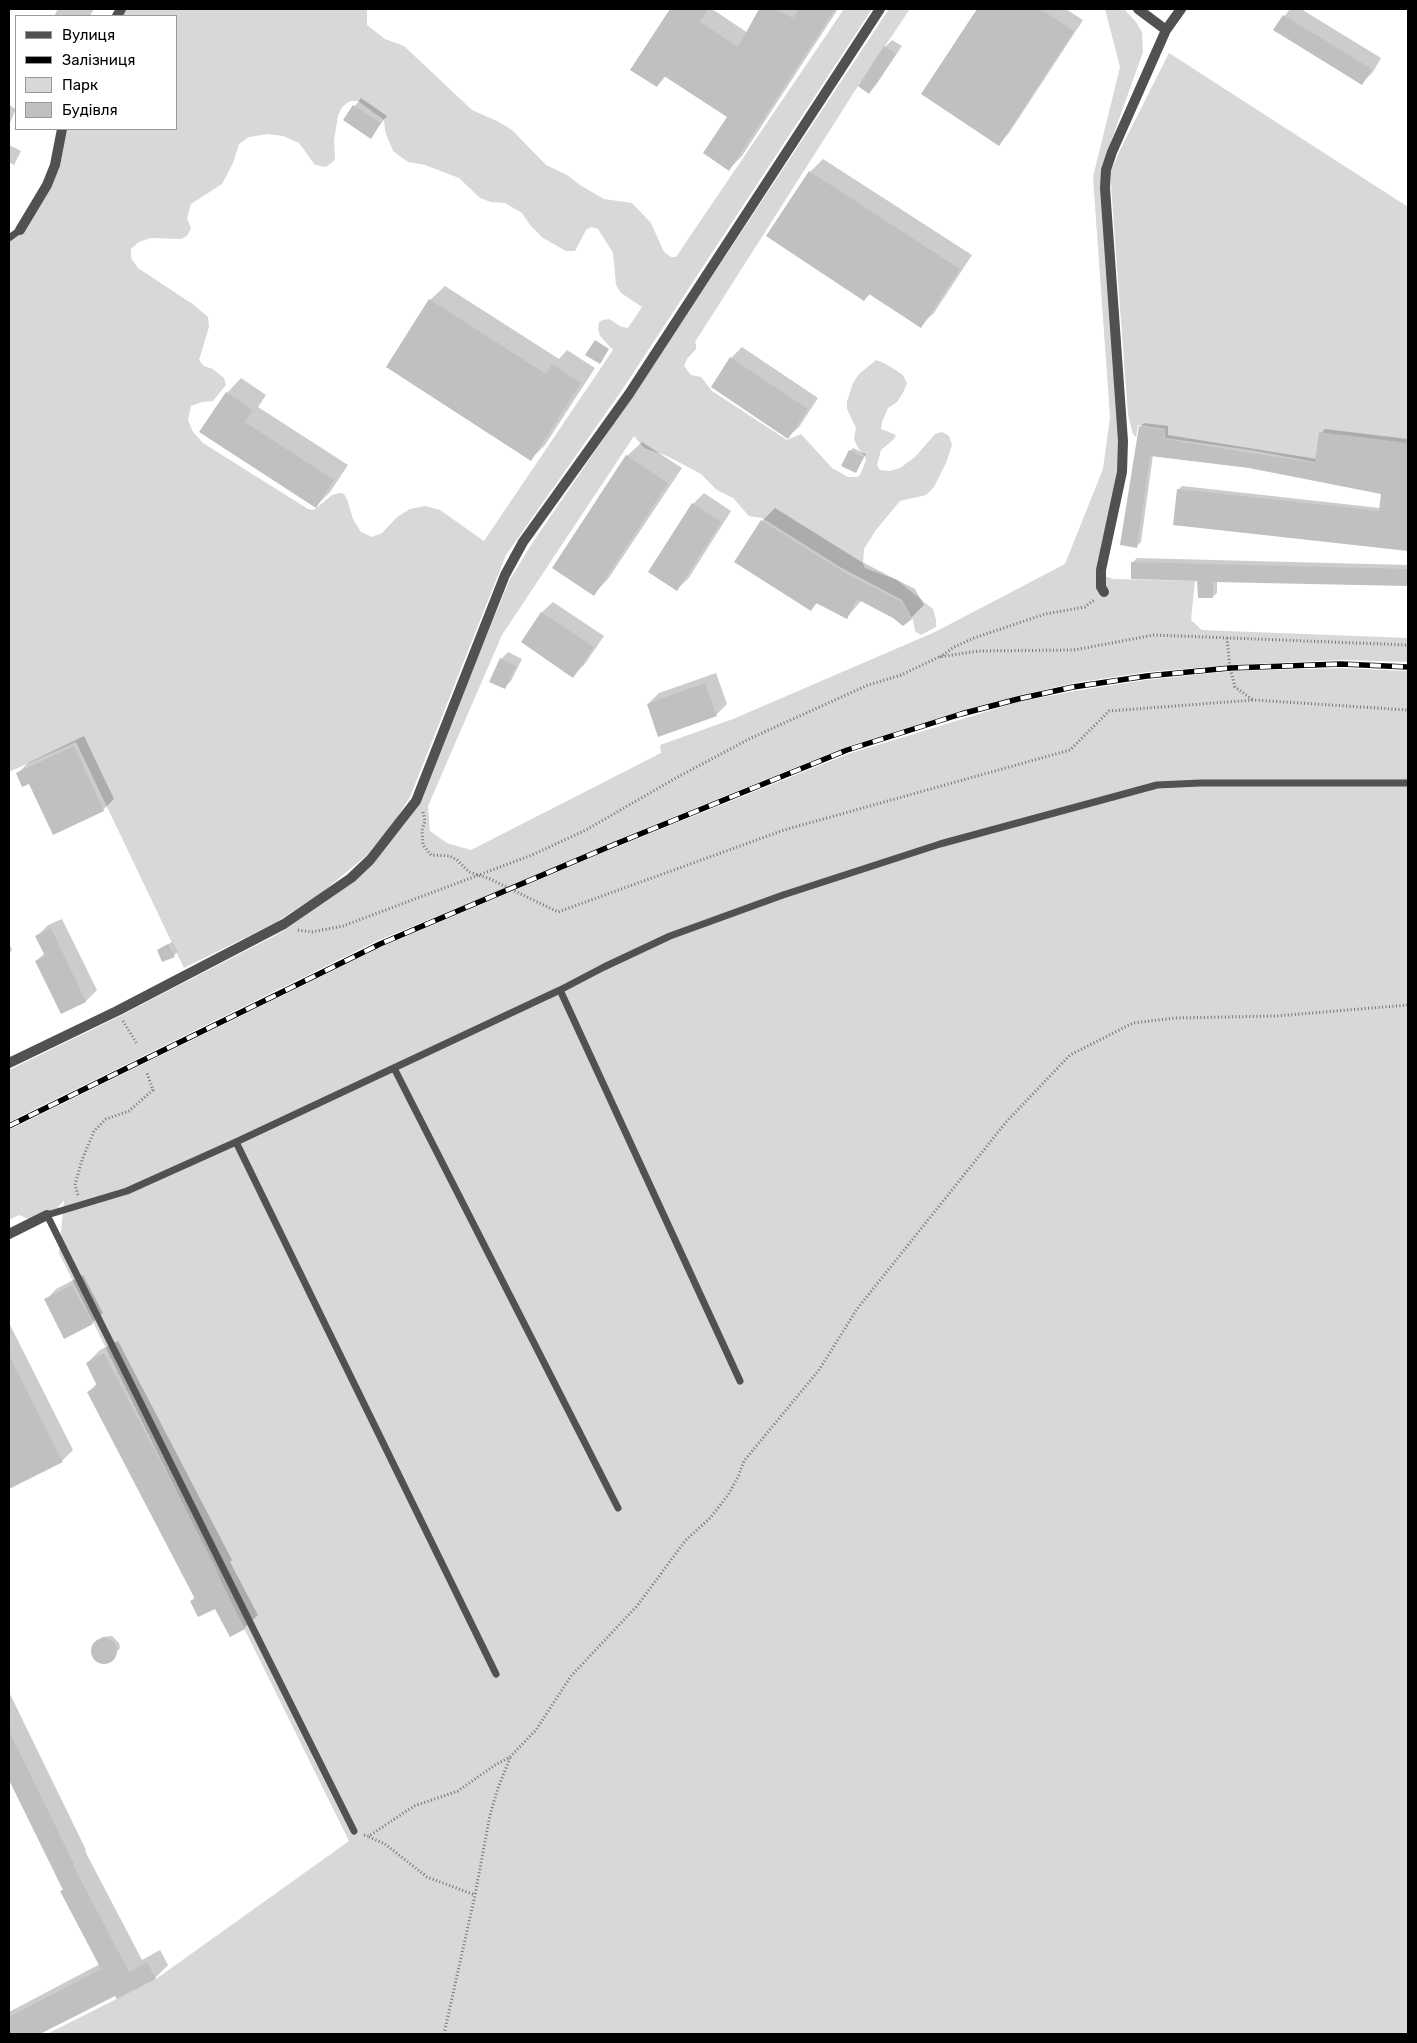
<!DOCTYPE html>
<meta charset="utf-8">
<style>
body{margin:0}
#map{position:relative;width:1417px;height:2043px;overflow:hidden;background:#fff;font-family:Rubik,sans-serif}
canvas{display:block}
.frame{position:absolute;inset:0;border:10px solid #000;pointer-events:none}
.legend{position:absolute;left:15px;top:15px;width:162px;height:115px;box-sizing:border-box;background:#fff;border:1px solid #999;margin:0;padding:6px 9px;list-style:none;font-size:15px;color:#000}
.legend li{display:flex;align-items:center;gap:10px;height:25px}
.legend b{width:25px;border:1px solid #999}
</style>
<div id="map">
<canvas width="1417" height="2043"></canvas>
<div class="frame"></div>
<ul class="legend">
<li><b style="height:6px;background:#515151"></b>Вулиця</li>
<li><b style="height:6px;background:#000"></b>Залізниця</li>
<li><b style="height:14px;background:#d8d8d8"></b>Парк</li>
<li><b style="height:14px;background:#c0c0c0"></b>Будівля</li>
</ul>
</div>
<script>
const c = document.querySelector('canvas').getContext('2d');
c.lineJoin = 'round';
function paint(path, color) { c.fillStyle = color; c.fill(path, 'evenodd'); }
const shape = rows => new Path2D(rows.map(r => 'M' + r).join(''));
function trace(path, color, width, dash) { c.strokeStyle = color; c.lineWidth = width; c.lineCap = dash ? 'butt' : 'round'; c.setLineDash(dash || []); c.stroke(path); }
const green = shape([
 [124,9,367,9,367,25,385,39,404,46,472,110,499,122,512,130,546,165,567,175,580,185,604,199,632,203,651,223,664,252,671,257,676,257,844,9,872,9,622,390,506,555,410,797,396,819,366,856,321,893,275,923,184,968,76,742,9,772,9,239,50,186,65,129,176,129,176,16,120,16],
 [350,101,358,101,384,120,385,131,393,151,408,162,425,165,459,178,480,198,491,202,505,203,522,213,530,225,543,238,566,251,575,251,586,230,591,227,598,229,613,253,616,285,621,293,642,307,628,328,622,327,609,319,603,320,599,322,598,329,600,336,613,350,484,541,440,510,425,506,410,509,397,517,382,533,372,537,361,532,353,519,347,499,344,494,339,493,332,495,314,510,308,509,203,443,193,432,188,420,191,406,202,402,213,401,226,385,224,378,213,369,204,366,199,360,209,327,208,317,194,305,138,268,131,258,131,249,139,242,150,238,181,239,187,236,191,228,187,218,191,204,222,184,233,163,239,144,249,137,268,134,283,136,299,143,315,165,326,167,335,160,334,140,338,116,342,107],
 [889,9,910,9,858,86,695,342,696,344,696,349,687,359,684,366,691,375,701,377,712,391,787,440,801,434,832,468,848,477,857,477,860,475,866,460,865,456,858,448,854,439,856,428,847,409,847,402,853,383,859,374,876,360,886,364,903,375,907,383,903,393,897,402,888,408,882,422,881,429,896,435,894,439,881,450,877,465,880,470,890,471,900,468,915,457,935,434,942,432,949,436,952,445,946,463,934,487,926,495,900,501,876,530,864,549,863,564,865,568,897,580,933,609,936,620,936,627,921,635,915,631,913,620,902,600,840,567,762,518,749,516,733,498,717,490,701,474,667,456,644,448,634,436,502,635,428,806,430,831,447,843,471,850,661,753,660,745,733,719,935,632,1065,564,1103,469,1110,417,1093,177,1120,67,1105,9,1124,9,1136,22,1142,32,1143,52,1108,150,1119,440,1118,471,1096,573,1113,579,1195,581,1191,620,1202,630,1408,638,1408,662,1342,660,1232,665,1147,672,1074,683,1018,696,962,711,846,747,612,842,511,886,379,940,9,1122,9,1070,114,1019,282,932,353,881,373,862,404,825,419,802,509,581,531,545,634,394],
 [1169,53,1408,207,1408,479,1250,450,1165,438,1165,429,1138,425,1136,437,1133,434,1128,415,1111,186,1111,171,1120,150],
 [1340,668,1408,671,1408,2034,47,2034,156,1979,349,1841,59,1253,64,1200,56,1210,31,1220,19,1215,9,1220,9,1130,381,947,614,848,848,754,1018,702,1075,691,1146,680,1232,671]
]);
const shadow = shape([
 [58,9,94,9,90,16,54,16],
 [672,9,712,9,748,33,760,9,838,9,742,156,729,169,728,117,666,76,657,86,632,69],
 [979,9,1066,9,1083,20,1009,133,999,144,923,94],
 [1290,9,1301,9,1381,58,1373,72,1362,83,1275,29],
 [892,40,902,46,876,85,869,92,885,47],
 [361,98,387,116,370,137,344,120],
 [9,105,16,109,9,125],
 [9,145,21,151,14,165,9,162],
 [823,159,972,255,934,313,920,326,871,293,864,300,810,172],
 [445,286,559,359,567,350,595,368,545,445,531,459,430,300],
 [742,347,818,398,799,427,788,437,731,358],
 [241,378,266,395,258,407,348,465,330,492,316,506,201,432,227,393],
 [1144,423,1168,426,1168,435,1317,459,1321,433,1325,429,1408,439,1408,550,1174,524,1178,490,1182,486,1380,508,1383,493,1249,466,1153,455,1141,542,1137,546,1140,427],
 [642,442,682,468,608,579,594,594,627,456],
 [853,448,866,454,855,472,850,451],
 [704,493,731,511,688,579,677,589,693,504],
 [775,508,860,561,915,589,924,605,911,618,893,617,862,600,847,617,817,603,811,609,762,521],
 [1137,558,1408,565,1408,585,1217,580,1217,593,1213,597,1198,580,1133,562],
 [553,602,604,636,584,665,573,676,522,642,542,612],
 [508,652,522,659,511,681,504,688,501,659],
 [716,673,727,704,716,715,648,704,659,693],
 [84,736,114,799,103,810,53,833,29,783,17,774,28,763],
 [62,919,97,990,86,1001,61,1013,36,961,45,953,37,936,48,925],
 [172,942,177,952,174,956,158,950],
 [9,943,12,950,9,954],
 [83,1275,103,1313,92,1323,46,1300,56,1289],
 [9,1323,73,1450,62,1461,9,1488],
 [118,1341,232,1560,230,1562,258,1615,244,1628,215,1607,191,1601,195,1597,89,1392,97,1383,87,1363,100,1350],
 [112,1636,119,1643,120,1648,110,1660,100,1661,93,1654,93,1649,102,1637],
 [9,1692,86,1850,85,1851,142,1960,160,1950,168,1965,155,1978,116,1994,37,2034,9,2034,9,2012,100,1964,62,1891,64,1889,9,1777]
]);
const building = shape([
 [670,9,708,9,700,22,738,47,759,9,775,9,793,18,799,9,835,9,729,171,703,153,727,117,664,76,657,87,630,70],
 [977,9,1040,9,1074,31,999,146,921,94],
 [1283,15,1372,69,1362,85,1273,30],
 [884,46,896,54,869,94,858,86],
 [353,105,381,123,371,139,343,120],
 [809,171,960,269,921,328,869,294,864,301,766,236],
 [429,299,546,374,552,364,581,383,531,461,386,367],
 [595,340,609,349,600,364,585,355],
 [730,357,808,409,788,439,711,387],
 [226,392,253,410,245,422,334,480,316,508,199,432],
 [1139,426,1165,430,1164,439,1315,463,1319,432,1408,443,1408,551,1173,525,1177,489,1379,511,1381,494,1249,468,1150,456,1137,548,1120,545],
 [849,450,864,457,856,473,841,466],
 [626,455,668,483,594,596,552,568],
 [692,503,721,522,677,591,648,572],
 [761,520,847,574,902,602,912,619,903,626,893,618,857,599,847,619,816,603,811,611,734,562],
 [1131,562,1408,569,1408,586,1213,582,1213,598,1198,598,1197,581,1131,579],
 [541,612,594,647,573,678,521,642],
 [500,658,516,666,505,689,489,682],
 [705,683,717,716,658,737,647,704],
 [74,746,104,811,53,835,29,784,22,787,16,773],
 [51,928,86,1002,61,1014,35,961,45,956,35,936],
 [168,944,175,957,162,962,157,950],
 [72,1285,93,1324,64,1339,44,1299],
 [104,1353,219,1574,217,1575,245,1629,230,1637,215,1609,198,1617,190,1601,195,1599,87,1392,97,1386,86,1363],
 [9,1355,63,1462,9,1489],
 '91 1651a13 13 0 1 1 26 0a13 13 0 1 1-26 0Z',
 [9,1731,74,1864,73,1865,129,1972,147,1962,156,1979,117,1999,115,1996,40,2034,9,2034,9,2017,101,1969,60,1891,63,1890,9,1780]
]);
const path = shape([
 [1227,638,1230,668,1235,687,1253,700],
 [940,657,954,647,974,638,1045,614,1085,607,1094,600],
 [423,812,425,821,422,830,423,845,431,855,450,856,457,860,469,872,490,879,558,912,784,830,1070,750,1109,711,1254,700,1408,710],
 [298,930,312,932,343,926,532,855,586,830,674,779,751,738,868,685,901,675,939,657,979,651,1074,650,1154,635,1408,645],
 [123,1021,137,1044],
 [78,1195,75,1185,82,1160,94,1131,106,1119,129,1111,153,1090,147,1073],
 [364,1835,369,1836,414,1806,458,1791,495,1765,510,1757,536,1730,571,1676,637,1606,685,1541,711,1517,728,1495,738,1477,744,1461,819,1370,857,1309,1007,1121,1070,1055,1133,1023,1175,1018,1276,1016,1408,1005],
 [369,1837,385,1844,427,1877,475,1895],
 [444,2034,475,1895,490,1815,498,1788,510,1758]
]);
const lane = shape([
 [9,238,20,230],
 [560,990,740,1381],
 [394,1068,618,1508],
 [236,1142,496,1674],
 [354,1831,47,1215,127,1191,236,1142,560,990,604,967,670,936,783,895,940,844,1157,785,1200,783,1408,783]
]);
const street = shape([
 [1138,9,1166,30],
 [117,16,121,9],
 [20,230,47,185,55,165,62,129],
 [1104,592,1101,587,1101,570,1122,472,1123,441,1105,188,1106,170,1112,152,1166,30,1181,9],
 [9,1063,117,1011,284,924,351,878,370,860,416,801,505,575,523,542,629,394,880,9],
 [9,1234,47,1215]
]);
const rail = shape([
 [9,1126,380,944,613,845,847,750,961,714,1018,699,1073,687,1147,676,1230,668,1341,664,1408,667]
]);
paint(green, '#d8d8d8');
paint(shadow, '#0003');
paint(building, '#c0c0c0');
trace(path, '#737373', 3, [1, 2.5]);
trace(lane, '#515151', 7);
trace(street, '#515151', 10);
trace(rail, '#000', 5.5);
trace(rail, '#fff', 4, [11]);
</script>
